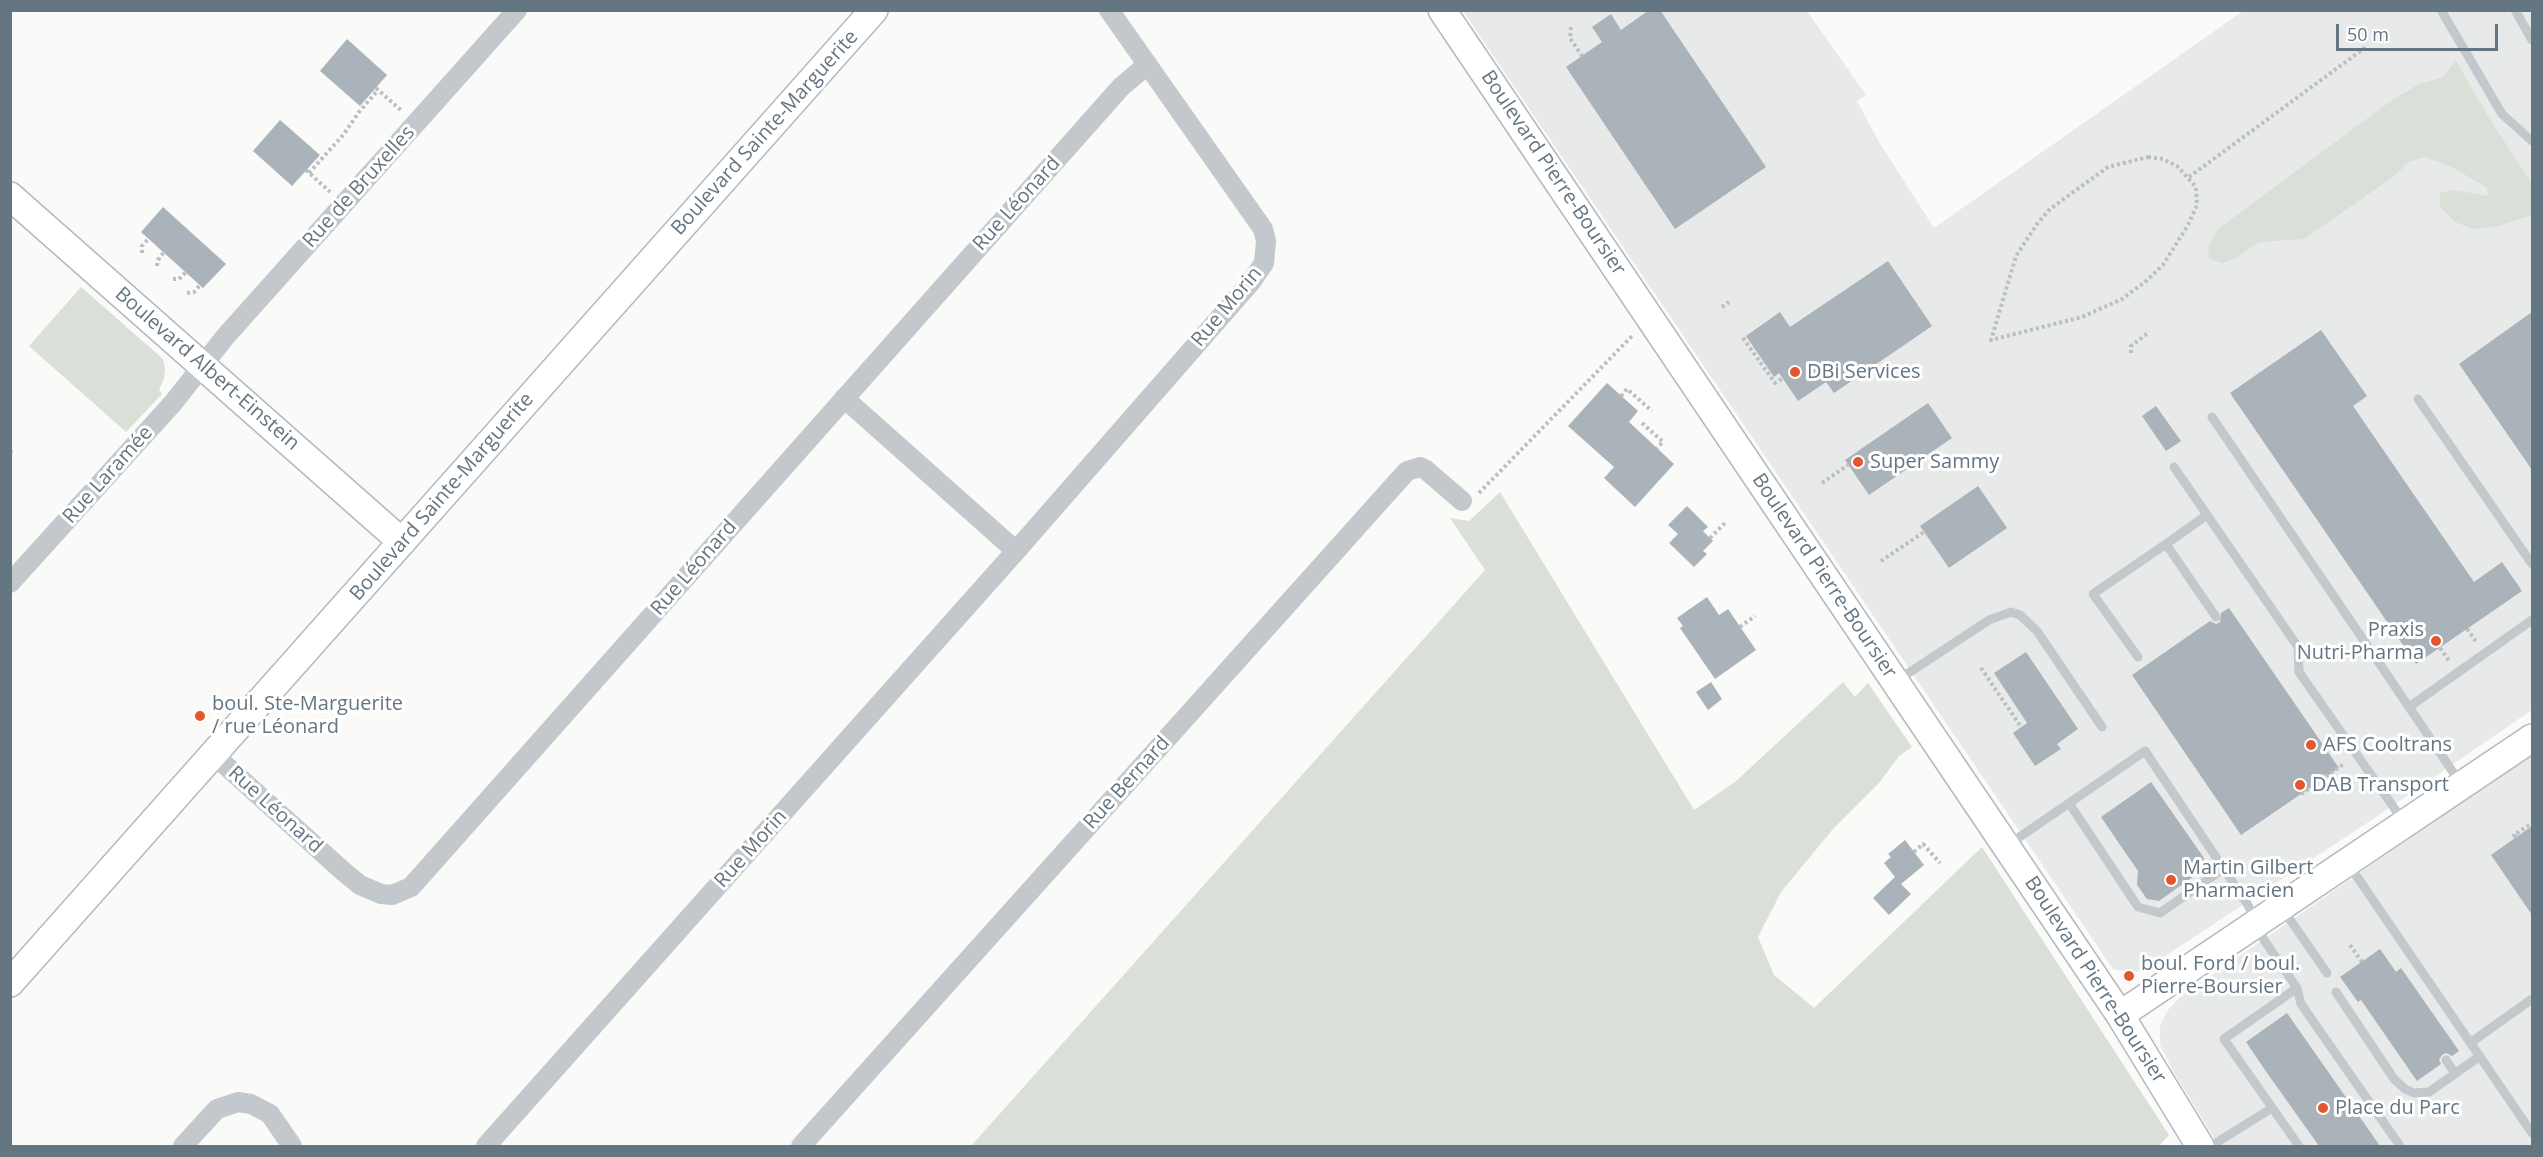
<!DOCTYPE html>
<meta charset="utf-8">
<style>
body{margin:0}
#map{position:relative;width:2543px;height:1157px;overflow:hidden;background:#fafaf8;font-family:"Open Sans",sans-serif}
canvas{display:block}
.frame{position:absolute;inset:0;border:12px solid #657683;pointer-events:none}
.scale{position:absolute;left:2336px;top:24px;width:162px;height:27px;box-sizing:border-box;border:3px solid #657683;border-top:0;padding-left:8px;font-size:18px;line-height:21px;white-space:nowrap;color:#657683;-webkit-text-stroke:4px #fff;paint-order:stroke}
</style>
<div id="map">
<canvas width="2543" height="1157"></canvas>
<div class="frame"></div>
<div class="scale">50 m</div>
</div>
<script>
const c = document.querySelector('canvas').getContext('2d');
c.lineJoin = 'round';
function paint(path, color) { c.fillStyle = color; c.fill(path, 'evenodd'); }
const shape = rows => new Path2D(rows.map(r => 'M' + r).join(''));
function trace(path, color, width, dash) { c.strokeStyle = color; c.lineWidth = width; c.lineCap = dash ? 'butt' : 'round'; c.setLineDash(dash || []); c.stroke(path); }
function write(font, color, halo, rows, align = 'center') {
  c.font = font + ' "Open Sans",sans-serif'; c.lineWidth = 6; c.setLineDash([]); c.textBaseline = 'middle'; c.strokeStyle = halo; c.fillStyle = color; for (const [text, x, y, turn = 0] of rows) {
    c.save(); c.translate(x, y); c.rotate((+turn || 0) * Math.PI / 180); c.textAlign = isNaN(turn) ? turn : align; if (halo) c.strokeText(text, 0, 0); c.fillText(text, 0, 0); c.restore();
  }
}
const built = shape([
 [1463,11,1807,11,1866,95,1857,101,1879,142,1934,228,2243,11,2532,11,2532,710,2376,817,2144,970,2133,973,2113,969],
 [2532,754,2532,1146,2219,1146,2174,1073,2160,1045,2160,1026,2168,1010,2180,997]
]);
const green = shape([
 [2456,61,2491,121,2532,184,2532,215,2498,226,2473,229,2455,222,2440,207,2440,193,2454,190,2488,196,2487,188,2454,168,2425,157,2409,162,2393,177,2304,239,2259,242,2234,259,2222,263,2209,258,2208,246,2218,229,2391,101,2419,84,2443,77],
 [81,287,163,359,165,368,164,379,159,390,162,394,126,432,29,346],
 [1500,492,1694,810,1735,782,1843,682,1855,697,1868,683,1912,747,1899,756,1879,783,1833,829,1781,892,1758,937,1774,975,1814,1008,1982,847,2169,1135,2159,1146,971,1146,1485,570,1450,518,1469,521]
]);
const building = shape([
 [1649,10,1660,10,1766,167,1675,229,1566,67,1602,42,1592,27,1611,14,1621,30],
 [347,39,387,75,360,106,320,71],
 [280,120,320,155,292,186,253,151],
 [163,207,226,264,203,288,141,232],
 [1888,261,1932,326,1834,393,1826,382,1798,401,1779,373,1774,377,1746,336,1780,312,1790,327],
 [2532,312,2532,470,2459,364],
 [2321,330,2367,396,2353,406,2474,582,2502,562,2522,591,2416,664,2230,393],
 [1607,383,1638,411,1629,422,1674,464,1635,507,1604,478,1614,467,1568,426],
 [1928,403,1952,438,1869,495,1845,460],
 [2156,406,2181,441,2166,451,2142,416],
 [1978,486,2007,528,1949,568,1920,526],
 [1687,506,1708,527,1703,531,1713,541,1703,551,1707,554,1694,567,1669,543,1678,534,1668,525],
 [1707,597,1719,615,1728,609,1756,650,1715,679,1680,628,1683,626,1677,618],
 [2229,608,2339,768,2241,835,2132,675,2210,621,2216,624,2220,622,2221,613],
 [2026,652,2078,729,2057,744,2061,749,2035,766,2013,733,2027,723,1994,673],
 [1711,682,1722,699,1708,710,1696,692],
 [2151,782,2204,858,2201,871,2159,901,2147,899,2137,885,2138,871,2101,817],
 [2532,826,2532,915,2491,855],
 [1905,840,1924,865,1901,884,1911,894,1889,915,1873,898,1895,877,1884,863,1891,857,1888,854],
 [2380,949,2396,972,2401,968,2459,1051,2452,1056,2446,1053,2442,1055,2439,1060,2441,1064,2417,1081,2361,1000,2358,1002,2340,977],
 [2287,1013,2380,1146,2319,1146,2265,1070,2246,1042]
]);
const path = shape([
 [1571,27,1570,38,1582,56],
 [376,88,402,111],
 [2148,157,2163,159,2177,166,2196,187,2197,205,2188,225,2163,265,2145,282,2122,299,2082,317,1991,340,2016,256,2037,224,2050,209,2108,167,2148,157],
 [306,170,330,192],
 [309,173,344,134,359,112,378,90],
 [2189,177,2366,47],
 [142,253,142,246,149,238],
 [157,266,158,260,164,252],
 [173,279,179,279,186,272],
 [187,293,194,292,200,285],
 [1722,307,1729,302],
 [1743,338,1775,383,1783,378],
 [2131,353,2131,346,2148,333],
 [1621,396,1627,389,1652,411],
 [1642,423,1663,442,1657,448],
 [10,452,12,450],
 [1822,483,1848,465],
 [1479,493,1633,335],
 [1710,538,1725,523],
 [1881,561,1924,532],
 [1740,627,1755,616],
 [2467,629,2477,643],
 [2440,648,2450,662],
 [1981,668,2021,727],
 [2301,794,2345,763],
 [2516,837,2514,835,2532,823],
 [1914,852,1923,844,1940,863],
 [2350,945,2362,962]
]);
const lane = shape([
 [2441,10,2502,114,2532,141],
 [2515,10,2532,40],
 [2418,399,2532,564],
 [2212,417,2409,707],
 [2174,467,2298,647,2299,672,2404,822],
 [2207,515,2166,544,2216,617],
 [2138,657,2093,594,2166,544],
 [1898,680,1989,620,2011,612,2020,615,2037,631,2102,727],
 [2461,784,2409,707,2532,620],
 [2069,803,2138,907,2160,913,2223,869],
 [2008,845,2145,751,2248,905,2264,940,2297,988,2224,1039,2299,1146],
 [2349,865,2532,1133],
 [2282,908,2327,973],
 [2297,988,2301,1004,2400,1146],
 [2336,992,2394,1079,2405,1089,2414,1093,2429,1092,2480,1056],
 [2470,1043,2532,999],
 [2446,1060,2455,1074],
 [2211,1146,2272,1108]
]);
const street = shape([
 [844,398,1016,551],
 [10,583,173,403,225,337,517,10],
 [214,755,344,872,360,885,381,894,392,895,411,887,1121,87,1147,65],
 [183,1146,217,1109,238,1102,251,1104,270,1114,292,1146],
 [486,1146,1016,551,1251,282,1264,263,1266,241,1263,229,1109,10],
 [801,1146,1407,471,1420,467,1426,470,1462,501]
]);
const secondary = shape([
 [1442,10,2120,1015,2200,1146],
 [10,196,402,542],
 [10,983,874,10],
 [2120,1015,2532,738]
]);
const markers = [
 [1795,372,6,"#e4572e"],
 [1858,462,6,"#e4572e"],
 [2436,641,6,"#e4572e"],
 [200,716,6,"#e4572e"],
 [2311,745,6,"#e4572e"],
 [2300,785,6,"#e4572e"],
 [2171,880,6,"#e4572e"],
 [2129,976,6,"#e4572e"],
 [2323,1108,6,"#e4572e"]
];
const streetNames = [
 ["Boulevard Sainte-Marguerite",765,133,-48],
 ["Boulevard Pierre-Boursier",1553,173,56],
 ["Rue de Bruxelles",359,187,-48],
 ["Rue Léonard",1017,204,-48],
 ["Rue Morin",1227,307,-50],
 ["Boulevard Albert-Einstein",207,369,41],
 ["Rue Laramée",108,475,-48],
 ["Boulevard Sainte-Marguerite",442,497,-49],
 ["Rue Léonard",694,568,-49],
 ["Boulevard Pierre-Boursier",1824,576,56],
 ["Rue Bernard",1127,783,-48],
 ["Rue Léonard",275,810,42],
 ["Rue Morin",751,849,-48],
 ["Boulevard Pierre-Boursier",2095,980,57]
];
const poiNames = [
 ["DBi Services",1807,372],
 ["Super Sammy",1870,462],
 ["Praxis",2424,630,"right"],
 ["Nutri-Pharma",2424,653,"right"],
 ["boul. Ste-Marguerite",212,704],
 ["/ rue Léonard",212,727],
 ["AFS Cooltrans",2323,745],
 ["DAB Transport",2312,785],
 ["Martin Gilbert",2183,868],
 ["Pharmacien",2183,891],
 ["boul. Ford / boul.",2141,964],
 ["Pierre-Boursier",2141,987],
 ["Place du Parc",2335,1108]
];
paint(built, '#e8e9e9');
paint(green, '#dadfd7');
paint(building, '#aab3b9');
trace(secondary, '#b3babf', 30);
trace(path, '#bbbfc2', 4, [3, 3]);
trace(lane, '#c3c8cc', 9);
trace(street, '#c3c8cc', 20);
trace(secondary, '#fff', 27);
for (const [x, y, r, color] of markers) { const dot = new Path2D(); dot.arc(x, y, r, 0, 2 * Math.PI); c.fillStyle = color; c.fill(dot); trace(dot, '#fff', 2); }
write('20px', '#657683', '#fff', streetNames);
write('20px', '#657683', '#fff', poiNames, 'left');
</script>
